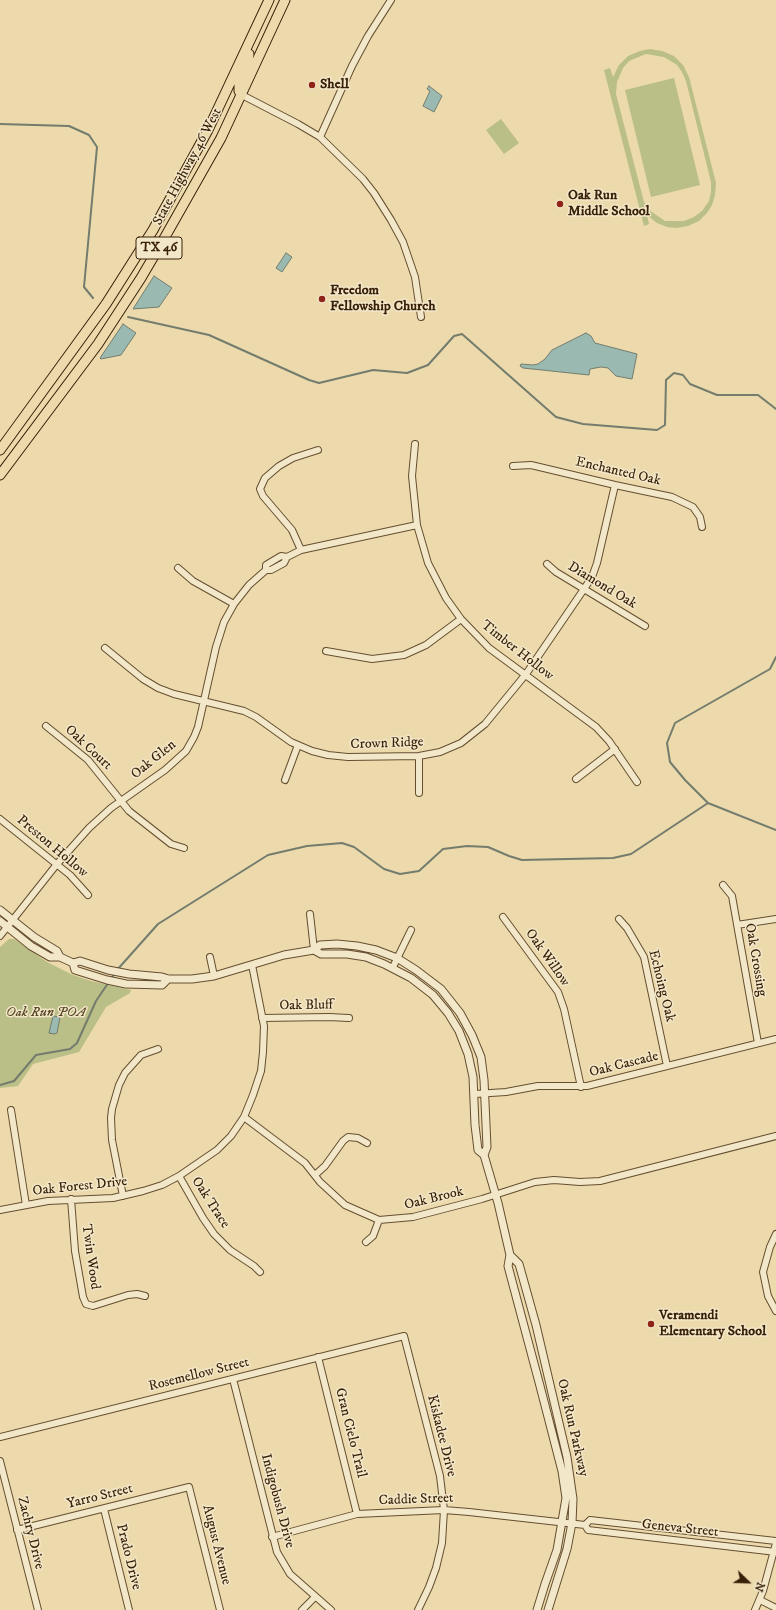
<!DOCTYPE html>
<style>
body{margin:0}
#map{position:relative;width:776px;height:1610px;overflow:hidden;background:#ecdaac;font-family:"IM FELL DW Pica",serif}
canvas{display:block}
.north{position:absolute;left:728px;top:1562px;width:40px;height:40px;-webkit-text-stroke:3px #f3e7c9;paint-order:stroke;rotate:113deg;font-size:11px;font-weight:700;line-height:16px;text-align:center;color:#381f07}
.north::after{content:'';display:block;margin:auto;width:14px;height:18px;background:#381f07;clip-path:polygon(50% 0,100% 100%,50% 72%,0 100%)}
</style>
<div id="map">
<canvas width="776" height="1610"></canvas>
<div class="north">N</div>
</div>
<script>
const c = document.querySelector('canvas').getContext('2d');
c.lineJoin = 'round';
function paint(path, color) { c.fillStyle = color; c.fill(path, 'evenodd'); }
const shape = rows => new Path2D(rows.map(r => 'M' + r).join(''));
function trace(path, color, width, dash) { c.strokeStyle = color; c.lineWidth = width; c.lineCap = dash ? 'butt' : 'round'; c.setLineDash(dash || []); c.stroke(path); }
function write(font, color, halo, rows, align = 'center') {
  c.font = font + ' "IM FELL DW Pica",serif'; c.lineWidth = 3; c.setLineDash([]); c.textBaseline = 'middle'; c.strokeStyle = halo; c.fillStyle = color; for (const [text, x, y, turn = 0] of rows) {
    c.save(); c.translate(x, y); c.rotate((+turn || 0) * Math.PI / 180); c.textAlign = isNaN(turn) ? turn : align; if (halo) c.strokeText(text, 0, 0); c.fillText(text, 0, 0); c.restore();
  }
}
const green = shape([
 [650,49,662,51,674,56,683,65,689,77,716,183,715,195,712,205,707,213,699,221,688,226,677,228,667,227,657,223,647,215,649,224,644,226,604,70,610,68,613,77,619,65,628,56,640,51],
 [646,54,664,57,677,65,682,72,686,81,711,182,711,192,709,201,702,211,694,217,684,221,665,221,649,210,644,202,616,94,617,82,623,68,629,61],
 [674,78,700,185,651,197,625,90],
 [501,119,519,143,504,154,486,130],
 [9,939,14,939,47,962,73,975,91,981,131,990,130,993,106,1007,79,1052,33,1064,18,1086,0,1088,0,947]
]);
const water = shape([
 [429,86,442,96,434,112,423,106,430,91,427,89,429,86],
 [286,253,292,257,282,272,276,268,286,253],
 [154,276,172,288,159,307,133,309,154,276],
 [123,324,136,333,121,355,101,359,100,358,123,324],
 [586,333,591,336,595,343,637,354,632,379,616,376,608,368,601,367,590,369,589,375,523,368,520,366,521,364,533,365,538,364,545,359,552,350,586,333],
 [53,1016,60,1017,57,1033,54,1034,49,1033,53,1016]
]);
const stream = shape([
 [0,124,69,126,89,135,97,147,84,287,93,298],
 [128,317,209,335,309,380,319,383,373,370,407,373,428,365,454,336,462,334,556,417,583,424,657,430,665,425,666,380,674,373,683,375,690,384,717,395,758,395,776,409],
 [776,657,770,669,675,723,667,743,670,762,685,780,708,803,776,830],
 [117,970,158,924,268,855,307,846,342,843,354,847,384,869,400,874,419,871,443,849,467,846,488,847,509,856,522,860,613,858,631,854,708,803],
 [0,1085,14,1081,36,1055,70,1049,77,1043,96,1001,115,973]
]);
const minor = shape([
 [242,95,298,124,320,137,363,179,374,193,391,220,403,242,415,277,421,317],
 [320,137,352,66,368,36,391,0],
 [415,444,412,476,417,525,428,563,446,598,461,619,489,648,596,727,609,741,637,782],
 [513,466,531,465,615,485,672,497,693,507,700,517,702,527],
 [301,550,292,530,263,496,260,489,265,478,279,466,293,458,318,450],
 [547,564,556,572,645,626],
 [178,568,193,581,234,604],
 [266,570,266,565,281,556,287,557],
 [105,648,143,679,158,688,174,694,244,711,256,717,291,742,312,751,328,755,348,757,419,756,440,752,461,743,485,724,526,674,584,589,592,577,597,563,615,485],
 [326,651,372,659,404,655,426,645,461,619],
 [46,726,88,760,129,811,171,844,184,848],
 [419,756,419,793],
 [576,779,615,749],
 [285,780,298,745],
 [0,819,70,875,88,895],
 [723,885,732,896,758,1043],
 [310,914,314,950],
 [503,917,558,992,564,1009,581,1087],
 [619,919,627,928,644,957,667,1066],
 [737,925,776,919],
 [0,936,57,864,89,828,111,808,165,770,186,751,194,737,198,727,216,647,224,622,234,604,249,585,266,570,271,570,284,563,287,557,301,550,417,525],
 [210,957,214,976],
 [393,967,411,930],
 [262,1018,329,1017,349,1018],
 [475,1094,506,1092,538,1086,587,1086,776,1039],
 [11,1110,26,1205],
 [244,1117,305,1163,320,1182,345,1205,379,1220,413,1217,482,1199,535,1182,554,1180,580,1182,600,1181,776,1136],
 [315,1175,325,1166,343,1141,348,1137,358,1138,367,1143],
 [179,1176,203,1218,214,1234,230,1250,254,1266,260,1272],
 [123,1196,112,1140,111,1118,112,1109,119,1085,125,1073,141,1055,158,1049],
 [71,1199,75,1251,83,1297,86,1304,93,1306,128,1295,137,1294,145,1296],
 [0,1210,48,1201,113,1198,143,1191,162,1185,179,1176,217,1150,231,1136,244,1117,253,1095,261,1071,263,1052,264,1026,252,965],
 [776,1234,770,1247,763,1272,768,1296,776,1311],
 [366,1242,373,1236,379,1220],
 [318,1357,357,1514],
 [233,1379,277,1552,290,1574,331,1610],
 [0,1437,404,1336,440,1476,444,1510,442,1543,436,1568,429,1587,418,1610],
 [0,1461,38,1610],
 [104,1509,129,1610],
 [585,1525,588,1530,776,1552],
 [585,1525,590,1520,776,1541],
 [17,1530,189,1487,220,1610],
 [272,1537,357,1514,444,1510,469,1512,585,1525],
 [760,1600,776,1608],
 [302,1610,315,1597],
 [755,1610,763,1591,776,1543]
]);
const tertiary = shape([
 [0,910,34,937,57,951,60,957],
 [0,921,31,946,50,957,60,957,73,963,80,961,108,970,129,974,162,977,168,979,192,979,214,976,284,955,314,950,320,945,337,944,357,946,376,950,397,958,416,970,441,989,460,1013,472,1035,481,1057,484,1080,487,1147,484,1155],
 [314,950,321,954,347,954,366,957,384,964,411,978,433,995,448,1013,459,1031,468,1054,473,1077,475,1125,478,1150,484,1155,498,1203,510,1255,508,1266,540,1386,562,1471,566,1498,557,1550,545,1584,537,1610],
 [73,963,75,970,107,980,126,984,162,985,168,979],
 [510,1255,519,1264,536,1325,567,1457,573,1499,572,1523,567,1549,548,1610]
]);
const primary = shape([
 [242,95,239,91,239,84,247,67,249,54],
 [0,450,106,304,153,230,208,130,269,0],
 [0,475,98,344,141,278,165,237,221,138,285,0]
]);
const markers = [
 [312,85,4,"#8f2418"],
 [560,204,4,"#8f2418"],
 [322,299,4,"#8f2418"],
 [651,1324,4,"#8f2418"]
];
const shields = [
 [159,248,46]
];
const shieldNames = [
 ["TX 46",159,248]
];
const poiNames = [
 ["Shell",320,85],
 ["Oak Run",568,196],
 ["Middle School",568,212],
 ["Freedom",330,291],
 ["Fellowship Church",330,307],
 ["Veramendi",659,1316],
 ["Elementary School",659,1332]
];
const streetNames = [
 ["State Highway 46 West",188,167,-62],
 ["Enchanted Oak",618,472,13],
 ["Diamond Oak",602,586,31],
 ["Timber Hollow",517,651,38],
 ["Crown Ridge",387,744,-2],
 ["Oak Court",88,748,43],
 ["Oak Glen",154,760,-39],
 ["Preston Hollow",52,847,40],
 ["Oak Willow",547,958,55],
 ["Oak Crossing",755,960,80],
 ["Echoing Oak",661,986,76],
 ["Oak Bluff",306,1006,-1],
 ["Oak Cascade",624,1065,-14],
 ["Oak Forest Drive",80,1187,-6],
 ["Oak Brook",434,1199,-14],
 ["Oak Trace",210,1203,57],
 ["Twin Wood",90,1257,82],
 ["Rosemellow Street",199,1375,-14],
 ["Oak Run Parkway",572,1428,77],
 ["Gran Cielo Trail",350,1433,76],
 ["Kiskadee Drive",441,1436,76],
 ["Yarro Street",100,1497,-14],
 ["Caddie Street",416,1500,-2],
 ["Indigobush Drive",277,1501,75],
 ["Geneva Street",680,1529,6],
 ["Zachry Drive",30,1533,76],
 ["August Avenue",216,1545,76],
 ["Prado Drive",128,1557,76]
];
const parkNames = [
 ["Oak Run POA",46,1013]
];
paint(green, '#babe87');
paint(water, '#9abab1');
trace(water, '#737c6d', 1);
trace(stream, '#737c6d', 2);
trace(minor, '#654e30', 8);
trace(tertiary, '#654e30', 9);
trace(primary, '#381f07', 11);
trace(minor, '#f3e7c9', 6);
trace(tertiary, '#f3e7c9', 7);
trace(primary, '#ecdaac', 9);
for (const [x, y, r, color] of markers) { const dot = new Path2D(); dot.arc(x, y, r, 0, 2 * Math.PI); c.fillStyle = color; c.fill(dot); trace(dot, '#f3e7c9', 1.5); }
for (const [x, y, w] of shields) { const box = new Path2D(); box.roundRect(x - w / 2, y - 11, w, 22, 3); c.fillStyle = '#f3e7c9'; c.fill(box); trace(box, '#381f07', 1); }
write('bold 13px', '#381f07', null, shieldNames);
write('bold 14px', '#381f07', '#f3e7c9', poiNames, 'left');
write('14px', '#381f07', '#f3e7c9', streetNames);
write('italic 14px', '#584727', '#f3e7c9', parkNames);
</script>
